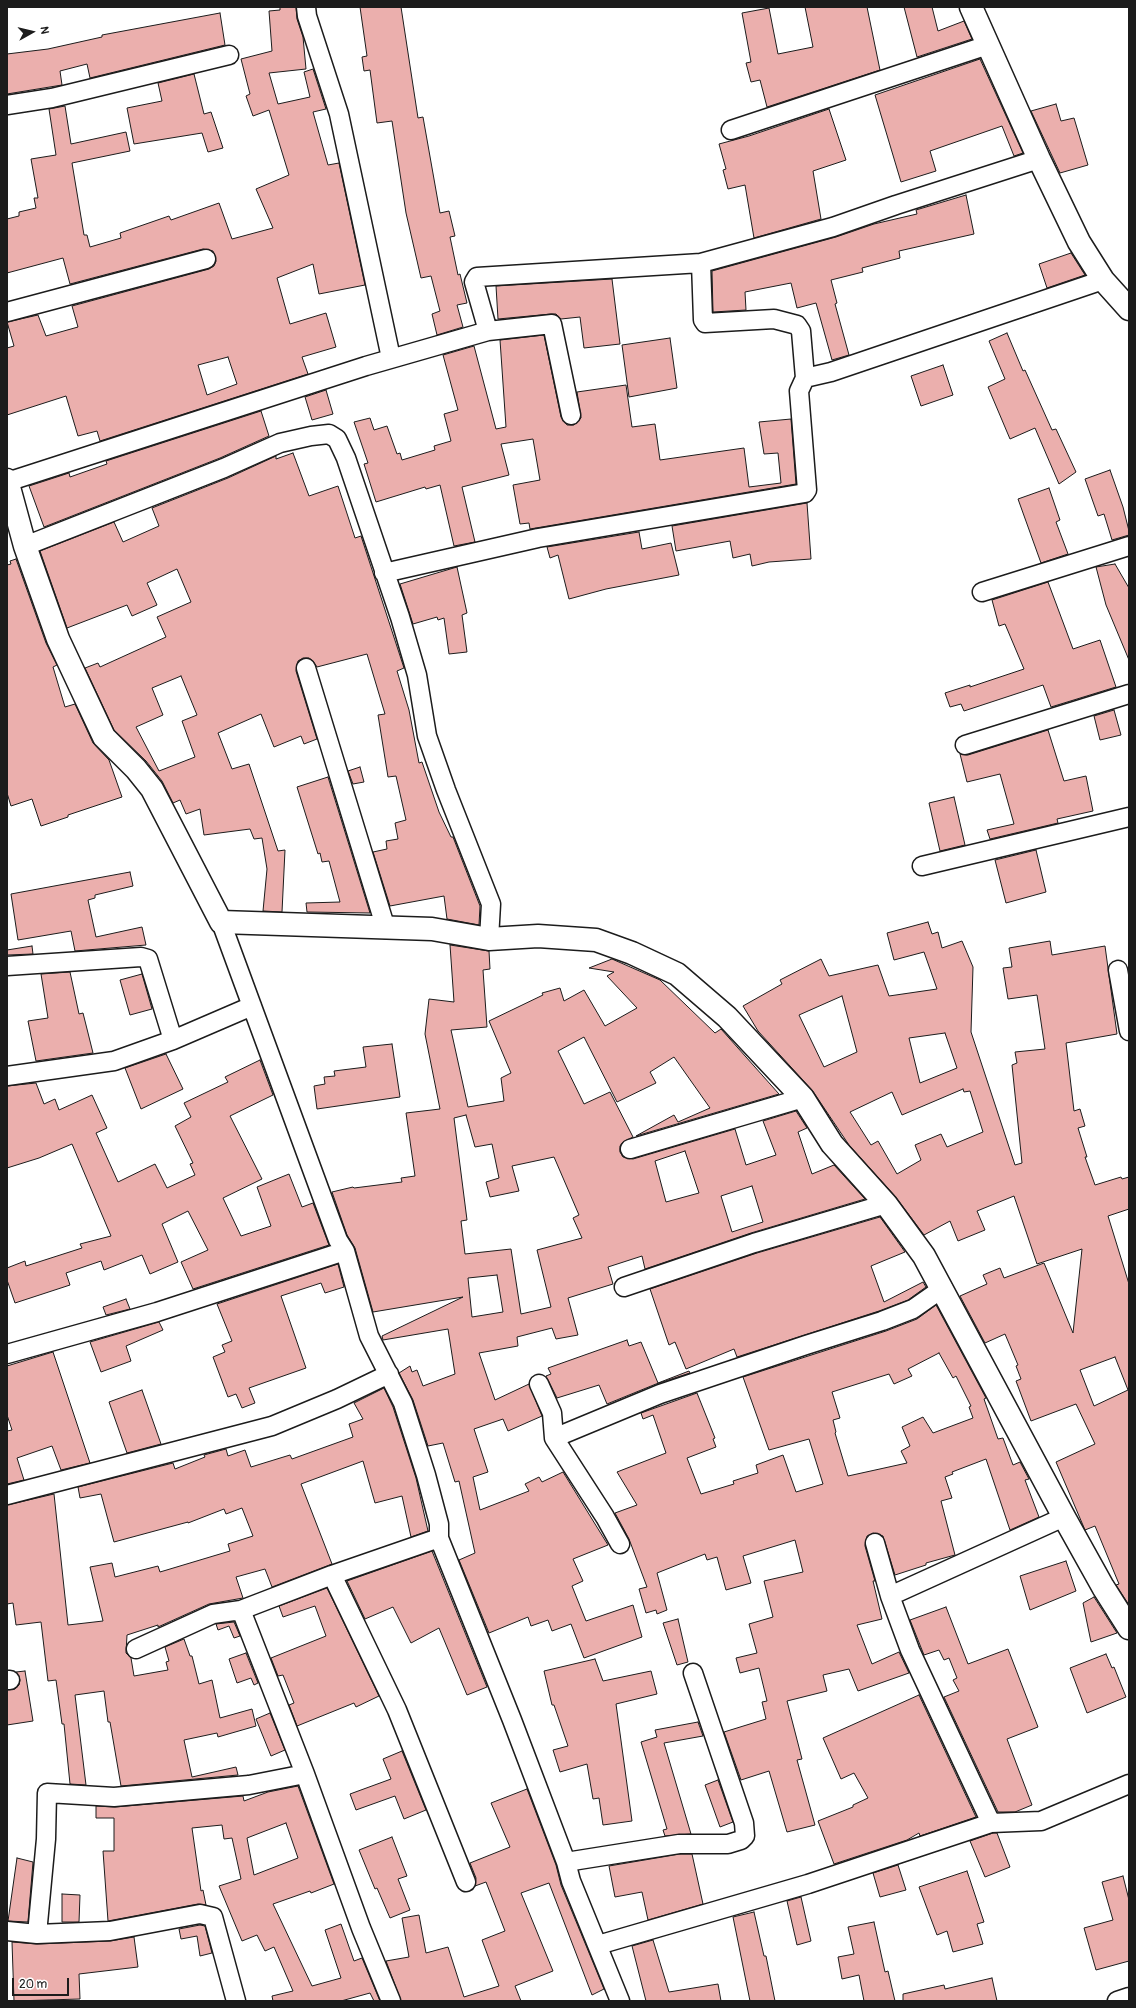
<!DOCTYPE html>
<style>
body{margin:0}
#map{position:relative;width:1136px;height:2008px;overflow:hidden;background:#fff;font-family:Pangolin,sans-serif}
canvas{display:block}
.frame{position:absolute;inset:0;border:8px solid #1c1c1c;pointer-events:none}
.north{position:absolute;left:12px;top:12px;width:40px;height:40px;-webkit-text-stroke:3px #fff;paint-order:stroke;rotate:82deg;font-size:11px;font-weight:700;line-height:16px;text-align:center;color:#1c1c1c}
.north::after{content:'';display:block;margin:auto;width:14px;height:18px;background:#1c1c1c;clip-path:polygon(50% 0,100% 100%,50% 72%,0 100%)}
.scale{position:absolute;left:12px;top:1978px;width:57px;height:18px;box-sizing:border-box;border:2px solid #1c1c1c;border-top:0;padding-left:5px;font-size:12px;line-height:14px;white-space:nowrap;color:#1c1c1c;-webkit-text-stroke:3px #fff;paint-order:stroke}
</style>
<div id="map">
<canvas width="1136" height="2008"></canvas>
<div class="frame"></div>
<div class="north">N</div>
<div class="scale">20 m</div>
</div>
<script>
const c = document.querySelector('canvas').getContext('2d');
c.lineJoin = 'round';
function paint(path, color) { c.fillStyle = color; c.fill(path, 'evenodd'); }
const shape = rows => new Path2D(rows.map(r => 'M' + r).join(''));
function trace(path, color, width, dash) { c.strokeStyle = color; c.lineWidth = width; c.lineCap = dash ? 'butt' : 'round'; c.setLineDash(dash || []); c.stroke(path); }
const building = shape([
 [280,7,296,7,297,19,303,37,306,69,269,73,278,104,310,97,304,72,313,69,326,109,313,112,328,165,339,163,365,285,319,294,313,264,277,278,290,324,326,313,336,347,302,357,308,374,100,441,97,431,78,436,66,396,7,415,7,348,14,346,7,322,38,315,46,336,78,327,72,306,209,269,214,266,216,261,213,251,203,249,70,284,63,258,7,273,7,219,19,216,19,212,36,208,34,198,38,198,31,159,56,155,49,109,65,106,71,144,126,132,130,151,72,163,84,235,87,235,90,247,121,238,120,233,169,216,171,220,219,203,232,239,273,228,256,189,289,175,269,110,253,116,246,96,250,94,241,59,272,51,269,11,280,10,280,7],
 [228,357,237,384,207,395,198,365,228,357],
 [360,7,401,7,418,118,423,117,440,213,449,211,455,236,450,237,458,275,460,274,467,303,457,305,463,327,437,335,432,314,440,311,431,276,421,278,406,213,392,121,377,123,370,70,364,71,362,57,367,56,360,7],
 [805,7,867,7,880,70,767,107,760,80,751,82,746,63,751,62,742,13,769,8,778,54,813,47,805,7],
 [904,7,932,7,938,31,964,21,972,39,917,57,904,7],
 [220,13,225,45,90,78,87,64,60,71,62,85,7,94,7,54,48,49,102,37,102,35,220,13],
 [980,59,1023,153,1014,156,1002,126,930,151,936,171,901,182,875,95,980,59],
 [194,74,204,114,211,112,223,148,208,152,202,133,134,144,127,108,162,101,158,83,194,74],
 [1056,104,1061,121,1074,118,1088,165,1060,173,1031,111,1056,104],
 [829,109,846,160,813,171,821,219,754,238,745,185,728,189,723,170,726,169,719,144,749,136,829,109],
 [966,195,974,234,899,251,900,258,862,268,863,272,831,280,837,303,835,304,849,355,832,360,816,303,797,308,791,283,745,292,746,310,713,312,712,271,836,237,874,224,917,214,916,210,966,195],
 [1071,253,1085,275,1047,288,1039,264,1071,253],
 [612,279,620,344,584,348,580,317,561,319,556,314,551,314,498,319,496,286,612,279],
 [1007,333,1023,371,1025,370,1052,430,1056,429,1076,472,1059,484,1035,428,1010,439,988,387,1005,379,989,341,1007,333],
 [544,335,561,417,567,425,574,425,581,418,577,392,626,385,632,427,655,424,660,460,744,448,749,487,781,483,778,453,764,454,759,422,791,419,796,484,530,529,529,523,520,524,513,485,540,480,533,439,501,444,509,475,462,487,475,542,454,546,440,485,426,489,425,487,376,502,364,464,368,463,354,422,370,418,374,430,387,426,397,454,400,453,402,460,435,450,434,446,451,441,444,414,458,410,443,355,474,346,496,429,506,427,500,340,544,335],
 [670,338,677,388,629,397,622,345,670,338],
 [943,365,953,395,921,406,911,376,943,365],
 [326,390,333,414,312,420,305,397,326,390],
 [261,411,269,436,220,458,44,527,29,486,69,473,70,477,107,464,106,461,261,411],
 [293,453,309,496,338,486,355,538,361,536,404,668,397,671,409,710,419,763,422,762,439,812,451,837,453,837,480,906,479,925,447,919,444,896,390,906,373,852,387,849,386,841,398,839,395,823,406,820,396,776,388,777,378,715,385,714,367,654,317,667,313,661,309,658,303,658,298,661,296,671,317,739,304,744,301,736,274,747,261,714,218,733,232,769,249,764,278,851,285,850,282,912,263,911,267,869,262,838,254,839,250,829,204,835,200,809,186,814,180,800,173,803,162,781,146,761,114,730,85,668,98,663,100,667,166,637,157,617,191,602,177,569,147,583,157,605,132,616,127,605,67,628,40,551,114,522,123,542,159,526,152,508,228,478,276,456,276,459,293,453],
 [181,676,197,715,182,721,195,757,159,771,136,727,163,715,152,688,181,676],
 [1110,470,1123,507,1129,531,1129,535,1112,540,1104,514,1098,516,1085,479,1110,470],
 [1049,488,1060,520,1056,522,1068,554,1041,563,1018,499,1049,488],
 [807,503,811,559,769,562,752,566,750,554,733,558,730,541,676,551,672,526,807,503],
 [639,532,642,549,671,543,679,575,606,589,569,599,558,555,550,558,547,547,639,532],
 [16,559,46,643,57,665,53,667,65,707,75,704,93,743,109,760,122,797,68,815,68,817,41,826,32,799,11,806,7,793,7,565,11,564,10,561,16,559],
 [1115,564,1129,588,1129,660,1106,605,1096,567,1115,564],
 [457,567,467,613,462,615,467,652,449,654,444,618,438,620,437,617,413,624,400,584,457,567],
 [1048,582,1073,649,1100,640,1116,687,1051,707,1043,685,964,711,961,704,950,707,945,693,970,685,970,687,1024,669,1005,624,999,626,992,600,1048,582],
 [1114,710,1121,735,1100,740,1094,716,1114,710],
 [1048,730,1064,781,1086,776,1093,811,1057,819,1058,823,990,839,987,830,1014,824,1000,774,967,782,960,754,968,755,1048,730],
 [360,767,364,782,353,784,348,771,360,767],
 [328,777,370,913,307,912,306,903,340,902,329,861,322,862,320,853,318,854,297,787,328,777],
 [954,797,965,845,940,851,929,803,954,797],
 [1036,850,1046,892,1006,903,995,860,1036,850],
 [130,872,133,886,95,895,95,898,88,900,96,937,142,927,146,945,75,951,71,931,18,940,11,894,130,872],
 [928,922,932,934,938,932,942,948,962,941,973,967,971,1032,1015,1165,1022,1163,1012,1065,1017,1063,1015,1052,1045,1049,1037,995,1008,999,1003,968,1012,967,1009,948,1050,941,1052,955,1105,946,1117,1034,1066,1043,1074,1111,1080,1109,1085,1126,1078,1128,1087,1157,1085,1157,1095,1185,1121,1177,1122,1179,1129,1177,1129,1209,1108,1216,1129,1284,1129,1605,1116,1585,1119,1584,1095,1526,1085,1530,1056,1462,1095,1444,1076,1404,1031,1421,1016,1381,1021,1379,1016,1366,1018,1365,1005,1334,985,1343,960,1296,987,1284,983,1275,1000,1268,1004,1278,1044,1263,1073,1333,1082,1249,1037,1264,1014,1196,977,1211,985,1230,958,1241,950,1221,924,1235,895,1196,849,1145,812,1090,758,1031,743,1006,782,984,780,980,821,959,829,976,878,965,889,996,937,989,924,952,894,960,887,933,928,922],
 [842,996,857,1052,824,1067,799,1015,842,996],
 [945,1033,957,1068,920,1083,909,1038,945,1033],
 [963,1089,964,1092,970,1091,983,1132,947,1147,941,1134,915,1145,921,1160,897,1174,878,1141,871,1145,850,1112,892,1092,902,1115,963,1089],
 [1115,1357,1128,1390,1094,1406,1080,1370,1115,1357],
 [450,945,489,951,490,969,483,970,487,1027,451,1030,468,1107,504,1101,501,1078,511,1073,489,1021,543,995,542,993,560,988,564,1001,584,990,605,1026,637,1008,607,976,614,972,589,968,612,959,660,980,715,1033,721,1029,779,1094,636,1136,674,1115,678,1122,710,1108,674,1057,650,1072,656,1083,617,1102,584,1037,558,1051,584,1104,610,1092,633,1137,623,1142,620,1146,620,1152,623,1157,633,1159,735,1129,746,1165,776,1155,763,1121,796,1111,807,1128,798,1132,812,1174,834,1165,865,1199,751,1233,645,1269,642,1256,608,1267,613,1284,568,1298,578,1335,556,1339,552,1328,517,1337,518,1346,479,1353,495,1400,529,1384,542,1416,508,1431,503,1419,474,1429,488,1472,473,1477,480,1510,529,1491,525,1484,539,1477,542,1482,563,1472,608,1545,573,1559,583,1581,572,1586,586,1621,633,1605,642,1637,584,1658,571,1624,552,1631,548,1620,531,1626,528,1617,489,1633,459,1560,475,1553,459,1481,455,1482,443,1443,428,1446,413,1400,399,1373,410,1366,412,1372,417,1370,423,1386,455,1374,448,1329,383,1340,382,1336,463,1297,373,1312,355,1248,347,1235,332,1192,353,1187,354,1188,402,1182,401,1178,415,1176,406,1113,440,1109,425,1034,429,999,454,1002,450,945],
 [466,1115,475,1147,492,1144,499,1178,486,1182,490,1197,519,1191,512,1166,554,1157,579,1215,573,1218,582,1238,537,1250,551,1307,521,1314,511,1249,465,1254,461,1221,467,1220,454,1118,466,1115],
 [685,1151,699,1193,666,1202,655,1161,685,1151],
 [752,1186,763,1222,732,1232,721,1196,752,1186],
 [497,1275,503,1312,472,1317,468,1278,497,1275],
 [32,946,33,954,7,955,7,950,32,946],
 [70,972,79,1014,83,1013,93,1053,36,1061,28,1021,48,1018,41,974,70,972],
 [142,974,152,1009,130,1015,120,980,142,974],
 [392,1044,400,1097,317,1109,314,1086,325,1084,324,1077,335,1076,334,1071,366,1067,363,1047,392,1044],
 [166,1054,183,1089,141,1109,125,1068,166,1054],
 [260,1060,273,1095,230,1116,262,1179,223,1198,241,1236,271,1226,257,1187,289,1174,302,1207,313,1203,329,1245,193,1289,181,1262,208,1250,188,1211,162,1224,178,1262,150,1274,142,1255,104,1270,101,1261,66,1273,70,1285,15,1303,7,1280,7,1268,25,1261,26,1266,82,1248,80,1244,111,1236,72,1144,39,1158,7,1168,7,1086,36,1083,44,1104,55,1099,59,1110,92,1095,107,1128,96,1133,118,1182,155,1164,167,1188,195,1175,190,1164,193,1163,175,1126,191,1117,184,1103,228,1082,225,1077,260,1060],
 [880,1217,905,1252,871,1266,884,1302,923,1282,926,1287,908,1300,879,1311,737,1357,734,1349,686,1369,675,1342,669,1345,650,1289,757,1253,880,1217],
 [338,1264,344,1287,325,1293,321,1283,281,1296,306,1368,249,1388,255,1403,242,1408,236,1394,228,1397,213,1357,225,1352,222,1345,232,1341,217,1304,338,1264],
 [126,1299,130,1309,106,1315,103,1307,126,1299],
 [936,1305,986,1398,984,1399,998,1439,1003,1438,1013,1465,1020,1462,1029,1479,1025,1480,1039,1517,1010,1530,986,1459,952,1472,953,1474,945,1477,952,1498,941,1501,955,1555,926,1563,926,1565,895,1575,883,1536,873,1533,867,1536,865,1546,875,1581,873,1581,882,1619,857,1625,872,1664,899,1652,909,1673,858,1691,849,1669,823,1675,827,1691,787,1701,802,1759,797,1760,815,1825,787,1832,769,1771,741,1780,724,1732,766,1719,762,1702,767,1701,759,1668,740,1673,736,1658,757,1653,749,1624,773,1617,764,1581,803,1572,795,1540,743,1556,751,1583,726,1590,717,1557,707,1560,705,1554,657,1573,667,1610,657,1614,656,1610,646,1613,639,1589,647,1587,629,1539,615,1513,637,1505,617,1472,666,1453,653,1415,643,1419,641,1413,697,1393,715,1438,713,1439,716,1447,687,1458,701,1494,734,1484,733,1481,758,1473,756,1465,783,1455,796,1492,823,1484,809,1439,769,1450,743,1377,886,1331,917,1319,936,1305],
 [939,1353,953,1378,956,1376,971,1406,969,1407,973,1418,933,1433,923,1417,902,1427,910,1446,901,1451,907,1463,848,1476,835,1433,836,1432,833,1420,840,1418,832,1392,889,1374,894,1384,912,1376,908,1369,939,1353],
 [159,1322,163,1330,126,1346,131,1361,101,1372,90,1342,159,1322],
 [627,1340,629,1346,641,1342,658,1383,689,1371,690,1373,656,1384,607,1404,599,1385,557,1398,546,1376,551,1374,548,1368,627,1340],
 [53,1352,90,1463,61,1470,52,1446,17,1458,24,1480,7,1484,7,1431,12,1430,7,1415,7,1366,53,1352],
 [384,1388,393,1407,416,1478,428,1531,411,1537,402,1496,375,1503,363,1461,301,1484,332,1564,272,1587,265,1569,236,1577,243,1598,209,1604,158,1627,158,1625,127,1635,126,1653,131,1658,134,1676,168,1670,166,1662,169,1661,165,1647,184,1639,190,1656,192,1656,199,1684,212,1680,220,1718,252,1709,256,1726,218,1737,217,1733,184,1740,192,1777,236,1767,238,1775,121,1786,110,1722,108,1722,104,1691,75,1695,86,1785,70,1784,64,1724,62,1724,56,1680,48,1681,41,1622,16,1625,13,1603,7,1604,7,1505,54,1494,68,1625,103,1621,90,1567,112,1563,115,1577,158,1566,160,1572,230,1551,228,1544,253,1536,242,1508,226,1514,224,1509,188,1523,188,1522,114,1542,101,1494,80,1498,78,1487,173,1463,175,1469,205,1457,204,1455,226,1449,228,1456,245,1450,251,1467,290,1455,292,1459,353,1437,349,1424,363,1419,354,1403,384,1388],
 [142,1390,161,1444,127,1453,109,1402,142,1390],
 [432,1551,487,1687,467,1695,439,1628,411,1643,393,1607,365,1619,347,1581,432,1551],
 [1066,1561,1076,1591,1030,1610,1020,1576,1066,1561],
 [327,1588,379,1696,356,1707,354,1703,297,1726,289,1705,294,1703,283,1675,278,1676,271,1658,326,1636,315,1606,283,1617,279,1606,327,1588],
 [1094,1597,1117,1633,1091,1642,1083,1603,1094,1597],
 [946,1607,968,1664,1008,1649,1038,1727,1007,1739,1032,1805,1015,1812,998,1812,944,1697,959,1691,953,1680,957,1678,949,1658,944,1660,939,1650,924,1655,910,1620,946,1607],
 [678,1619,688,1662,677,1665,663,1623,678,1619],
 [234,1622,240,1636,234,1638,229,1626,218,1630,216,1624,234,1622],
 [246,1653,258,1683,254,1685,251,1678,237,1683,229,1659,246,1653],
 [1106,1654,1112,1668,1114,1667,1126,1697,1087,1713,1070,1668,1106,1654],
 [595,1659,603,1681,651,1671,657,1694,616,1704,632,1821,603,1825,599,1798,593,1799,587,1764,560,1772,553,1750,568,1746,554,1705,552,1705,544,1671,595,1659],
 [25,1671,33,1721,7,1725,7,1690,15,1689,19,1685,20,1680,16,1672,25,1671],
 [919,1695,976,1817,920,1836,919,1833,907,1840,834,1864,818,1821,853,1807,853,1805,868,1798,854,1773,841,1779,823,1738,919,1695],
 [270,1713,285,1750,271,1756,256,1719,270,1713],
 [698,1722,703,1736,664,1743,691,1834,665,1836,663,1830,667,1829,641,1742,657,1737,655,1730,698,1722],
 [402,1751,426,1810,404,1819,395,1796,356,1810,350,1794,391,1779,383,1759,402,1751],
 [718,1780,733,1822,720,1827,705,1785,718,1780],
 [298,1786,334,1884,311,1893,310,1891,273,1904,312,1986,341,1978,325,1930,341,1924,354,1961,362,1958,380,2001,374,2001,370,1993,341,2001,273,2001,272,1996,293,1991,274,1947,265,1951,257,1935,242,1941,219,1886,241,1879,232,1838,224,1839,222,1825,192,1828,201,1891,203,1890,206,1905,198,1904,108,1921,103,1851,114,1851,114,1818,96,1818,96,1806,115,1807,243,1796,244,1801,268,1792,298,1786],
 [286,1823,298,1858,254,1875,247,1838,286,1823],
 [527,1789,556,1865,561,1885,604,1989,592,1995,549,1883,521,1893,553,1971,515,1986,521,2001,401,2001,386,1961,409,1957,402,1918,419,1915,426,1953,448,1947,464,1997,499,1986,482,1940,505,1931,486,1882,475,1886,476,1878,470,1863,510,1847,491,1803,527,1789],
 [993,1833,997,1833,1010,1867,985,1877,970,1841,993,1833],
 [392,1837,407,1876,398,1879,410,1910,390,1918,377,1888,375,1889,359,1850,392,1837],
 [680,1854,692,1854,703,1904,648,1920,642,1892,615,1897,609,1866,680,1854],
 [17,1858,33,1862,28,1922,8,1921,17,1858],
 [898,1865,906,1890,880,1897,873,1873,898,1865],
 [967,1871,984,1922,977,1924,983,1944,953,1952,947,1931,937,1935,919,1887,967,1871],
 [1123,1876,1129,1900,1129,1961,1096,1970,1084,1928,1113,1920,1102,1882,1123,1876],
 [62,1894,80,1895,79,1922,62,1922,62,1894],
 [801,1897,811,1941,797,1945,787,1901,801,1897],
 [754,1912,764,1956,766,1956,775,2001,750,2001,733,1917,754,1912],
 [874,1922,885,1972,888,1971,895,2001,864,2001,859,1975,842,1979,838,1957,854,1954,848,1927,874,1922],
 [200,1925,205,1926,212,1953,200,1956,197,1936,181,1939,179,1929,200,1925],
 [134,1937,138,1967,79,1974,80,1999,14,2001,12,1942,37,1944,110,1941,134,1937],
 [653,1940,669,1992,718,1984,721,2001,646,2001,632,1946,653,1940],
 [992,1978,997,2001,903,2001,903,1994,944,1985,945,1989,992,1978]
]);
const minor = shape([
 [306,7,307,16,339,114,391,358],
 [7,105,52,98,229,55],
 [731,130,988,45],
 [701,263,703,320,705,323,774,319,797,325,801,331,805,378,831,372,1103,280],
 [7,312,206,259],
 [488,331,474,282,477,277,701,263,833,227,896,205,1039,159],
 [7,482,366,366,488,331,552,324,571,415],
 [25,546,224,468,280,443,311,436,329,434,337,439,346,458,400,617,417,675,427,736,446,790,491,904,489,939],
 [384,573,538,538,805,493,807,490,799,391,805,378],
 [982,592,1129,546],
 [306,668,386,929],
 [965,745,1129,694],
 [922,866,1129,817],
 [221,922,338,1240,345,1251,369,1336,403,1403,426,1475,439,1524,439,1538,512,1720,566,1862,571,1881,620,2001],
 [7,966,141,957,148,959,173,1040],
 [1118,970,1129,1031],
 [7,1076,114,1061,173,1040,252,1006],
 [630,1149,803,1098],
 [624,1287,754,1243,886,1204],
 [7,1354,157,1312,345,1251],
 [539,1384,552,1413,554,1438,605,1517,620,1544],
 [554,1438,660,1394,806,1345,882,1321,913,1309,943,1288],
 [7,1495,272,1426,337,1399,389,1374],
 [875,1543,890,1596,910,1650,991,1823],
 [332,1575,397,1710,466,1882],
 [890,1596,1064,1517],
 [241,1610,305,1774,361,1928,391,2001],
 [136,1649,213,1614,241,1610,332,1575,439,1538],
 [7,1680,10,1680],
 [566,1862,679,1844,728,1844,741,1840,745,1836,744,1823,693,1673],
 [7,1931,37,1934,110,1931,200,1914,213,1917,236,2001],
 [37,1934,46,1839,47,1793,114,1797,249,1785,305,1774],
 [598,1945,808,1884,991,1823,1041,1821,1129,1784],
 [1117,2001,1129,1997]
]);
const tertiary = shape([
 [971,7,1039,159,1079,242,1103,280,1129,309],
 [7,480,25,546,58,639,104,737,136,769,152,789,221,922,432,929,489,939,538,936,596,940,632,953,677,974,727,1017,803,1098,832,1144,886,1204,924,1256,1064,1517,1103,1587,1129,1628]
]);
paint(building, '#ebafad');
trace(building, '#1c1c1c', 1);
trace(minor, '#1c1c1c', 21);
trace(tertiary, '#1c1c1c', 25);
trace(minor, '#fff', 18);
trace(tertiary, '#fff', 22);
</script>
